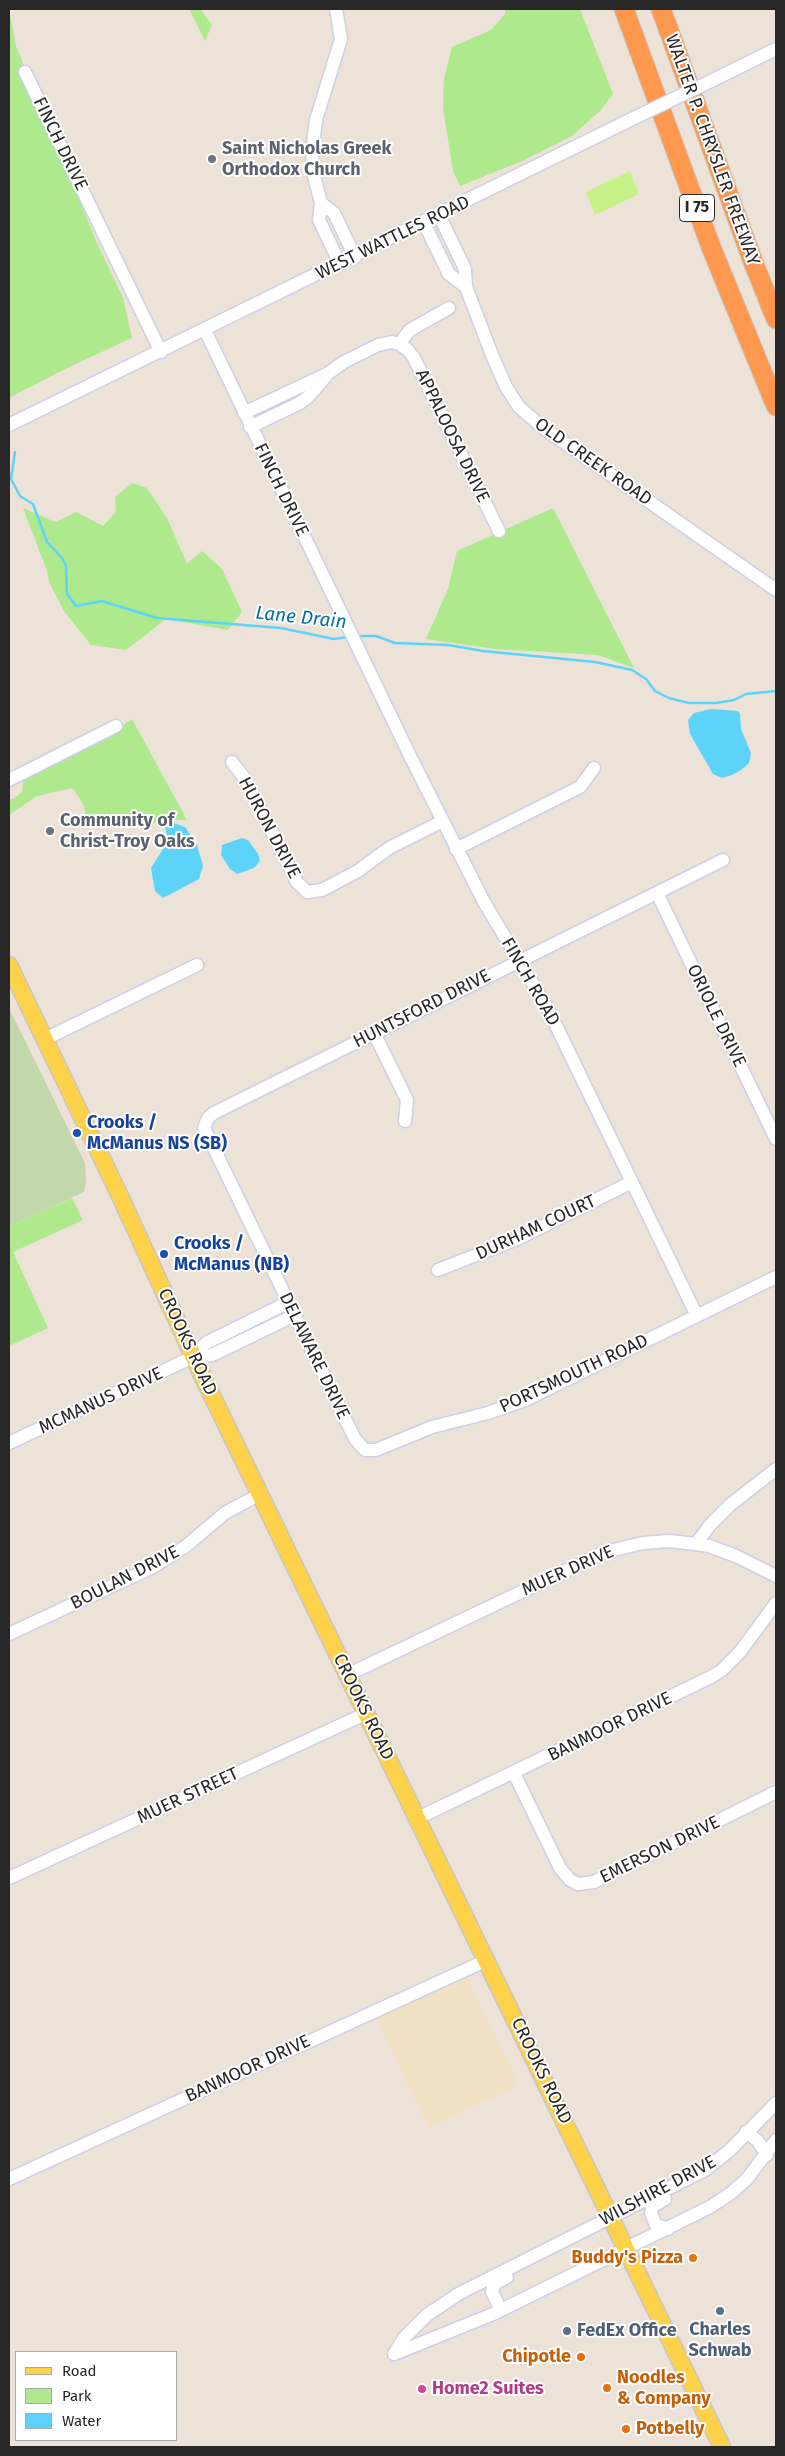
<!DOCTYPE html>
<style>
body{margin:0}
#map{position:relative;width:785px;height:2456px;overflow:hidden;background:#ece2d7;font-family:"Fira Sans",sans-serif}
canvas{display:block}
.frame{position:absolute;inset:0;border:10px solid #272727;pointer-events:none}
.legend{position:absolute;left:15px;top:2351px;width:162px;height:90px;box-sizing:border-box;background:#fff;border:1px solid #a9a9a9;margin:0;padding:6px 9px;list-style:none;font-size:15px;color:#272727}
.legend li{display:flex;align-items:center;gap:10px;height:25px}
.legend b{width:25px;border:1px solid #a9a9a9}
</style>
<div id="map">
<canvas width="785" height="2456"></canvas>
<div class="frame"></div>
<ul class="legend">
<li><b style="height:6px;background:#fed14a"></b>Road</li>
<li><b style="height:14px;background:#aee98d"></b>Park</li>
<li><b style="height:14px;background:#5ed3fa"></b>Water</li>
</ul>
</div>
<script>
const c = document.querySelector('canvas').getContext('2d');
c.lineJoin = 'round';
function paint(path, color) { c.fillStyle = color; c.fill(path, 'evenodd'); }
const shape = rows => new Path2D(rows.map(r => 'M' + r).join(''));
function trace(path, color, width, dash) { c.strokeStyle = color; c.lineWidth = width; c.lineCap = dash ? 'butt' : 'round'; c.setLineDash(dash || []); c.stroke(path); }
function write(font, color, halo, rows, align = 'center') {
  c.font = font + ' "Fira Sans",sans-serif'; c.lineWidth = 4; c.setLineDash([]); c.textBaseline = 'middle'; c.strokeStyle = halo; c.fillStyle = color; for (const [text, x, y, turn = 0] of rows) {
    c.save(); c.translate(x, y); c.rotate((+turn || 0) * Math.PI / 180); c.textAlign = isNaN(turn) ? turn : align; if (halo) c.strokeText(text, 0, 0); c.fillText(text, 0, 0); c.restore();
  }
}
const education = shape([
 [466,1976,519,2085,429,2128,376,2018]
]);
const green = shape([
 [9,9,16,46,97,243,123,298,132,338,69,367,9,398],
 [189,9,200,9,212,25,205,41],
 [505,9,580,9,613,94,600,111,572,136,522,161,460,186,453,171,443,108,444,79,452,47,491,30,505,14],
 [132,483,147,488,167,518,187,564,202,551,222,569,242,612,228,630,166,619,126,650,91,645,64,611,50,584,46,568,23,508,55,522,76,512,103,526,116,512,115,497],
 [553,508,634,668,598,655,495,649,426,639,448,589,457,551],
 [132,719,187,820,171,820,128,828,89,827,83,804,73,788,37,796,9,815,9,799,13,799,22,792,24,777,105,737],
 [72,1198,83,1220,13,1252,48,1328,9,1346,9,1227]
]);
const cemetery = shape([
 [9,1008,85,1163,86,1180,84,1192,9,1227]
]);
const pitch = shape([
 [630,171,639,194,595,215,586,192]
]);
const water = shape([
 [711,709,738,711,740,714,741,729,751,753,749,763,741,770,732,775,722,778,713,774,690,734,688,720,694,713],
 [164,823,174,823,185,827,197,845,203,866,199,879,163,898,155,891,151,868,163,849,167,835],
 [242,838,248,840,258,854,260,861,254,868,237,874,230,869,221,855,222,845]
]);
const stream = shape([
 [15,452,11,479,20,496,33,504,47,542,62,558,66,566,67,594,76,606,102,601,157,618,281,628,334,639,347,637],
 [357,636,376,636,395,643,448,645,483,651,595,662,632,670,646,679,655,691,669,698,689,703,716,703,734,700,746,694,776,691]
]);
const minor = shape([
 [336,9,341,39,316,120,312,152,313,172,321,203,319,220,340,264],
 [25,72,161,352],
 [711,81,776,49],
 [321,203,334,213,355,257],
 [439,215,465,269,466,287,492,355,506,387,519,407,542,427,776,590],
 [424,223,449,274,466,287],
 [205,330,411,758,484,902,548,1009,697,1316],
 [399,344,410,330,449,308],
 [244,413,327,374,344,362,378,345,392,342,399,344,408,350,414,358,499,531],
 [9,425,636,117],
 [250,427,300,403,308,397,326,376],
 [232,762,246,780,297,882,307,892,322,890,358,871,389,848,443,821],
 [9,780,116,726],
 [456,849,580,787,594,768],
 [723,860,214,1113,208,1118,204,1128,355,1439,365,1450,376,1450,432,1427,488,1413,525,1400,776,1277],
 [657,893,776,1139],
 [374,1033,407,1100,405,1121],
 [45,1039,197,965],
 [438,1270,517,1239,632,1182],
 [193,1357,206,1343,289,1302],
 [9,1443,193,1357,212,1355,295,1315],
 [696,1544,709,1546,736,1556,776,1576],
 [9,1634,153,1567,186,1546,225,1513,260,1494],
 [347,1675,605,1552,643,1543,669,1541,696,1544,710,1525,730,1505,776,1469],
 [514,1773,560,1868,570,1880,578,1884,594,1882,776,1792],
 [418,1818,711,1677,722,1670,740,1652,776,1603],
 [9,1878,367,1713],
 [746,2132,758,2141,767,2155],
 [9,2179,487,1960],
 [665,2199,652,2207,651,2213,656,2225,668,2229],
 [501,2310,492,2292,494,2284,507,2277],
 [394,2354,404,2338,427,2315,460,2293,705,2170,729,2151,776,2103],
 [394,2354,493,2314,710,2207,731,2193,747,2179,776,2140]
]);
const major = shape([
 [9,965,120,1196,200,1371,722,2447]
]);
const highway = shape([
 [624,9,711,247,776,406],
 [661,9,752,259,776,319]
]);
const minorBridge = shape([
 [636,117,711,81]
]);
const markers = [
 [212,159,5,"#6b7280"],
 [50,831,5,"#6b7280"],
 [77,1133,5,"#1a4fb4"],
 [164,1254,5,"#1a4fb4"],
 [693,2258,5,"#e8710a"],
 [720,2311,5,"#5c6f8a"],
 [567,2331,5,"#5c6f8a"],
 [581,2357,5,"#e8710a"],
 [607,2388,5,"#e8710a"],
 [422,2389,5,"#d1479c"],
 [626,2429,5,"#e8710a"]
];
const shields = [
 [697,208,35]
];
const shieldNames = [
 ["I 75",697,208]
];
const streetNames = [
 ["FINCH DRIVE",60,144,64],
 ["WALTER P. CHRYSLER FREEWAY",712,150,70],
 ["WEST WATTLES ROAD",393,238,-26],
 ["APPALOOSA DRIVE",452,436,64],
 ["OLD CREEK ROAD",593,462,35],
 ["FINCH DRIVE",281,490,64],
 ["HURON DRIVE",269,828,62],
 ["FINCH ROAD",530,982,60],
 ["HUNTSFORD DRIVE",422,1009,-27],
 ["ORIOLE DRIVE",716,1016,64],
 ["DURHAM COURT",536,1228,-25],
 ["CROOKS ROAD",187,1342,65],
 ["DELAWARE DRIVE",314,1356,64],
 ["PORTSMOUTH ROAD",574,1374,-25],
 ["MCMANUS DRIVE",101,1401,-25],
 ["MUER DRIVE",568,1571,-24],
 ["BOULAN DRIVE",125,1578,-27],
 ["CROOKS ROAD",363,1707,64],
 ["BANMOOR DRIVE",610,1727,-26],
 ["MUER STREET",188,1796,-25],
 ["EMERSON DRIVE",660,1850,-26],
 ["BANMOOR DRIVE",248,2069,-25],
 ["CROOKS ROAD",541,2071,64],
 ["WILSHIRE DRIVE",658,2191,-28]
];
const worshipNames = [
 ["Saint Nicholas Greek",222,149],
 ["Orthodox Church",222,170],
 ["Community of",60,821],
 ["Christ-Troy Oaks",60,842]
];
const transitNames = [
 ["Crooks /",87,1123],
 ["McManus NS (SB)",87,1144],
 ["Crooks /",174,1244],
 ["McManus (NB)",174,1265]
];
const foodNames = [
 ["Buddy's Pizza",683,2258],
 ["Chipotle",571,2357],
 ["Noodles",617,2378,"left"],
 ["& Company",617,2399,"left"],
 ["Potbelly",636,2429,"left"]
];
const serviceNames = [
 ["Charles",720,2330],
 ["Schwab",720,2351],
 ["FedEx Office",577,2331,"left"]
];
const hotelNames = [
 ["Home2 Suites",432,2389]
];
const waterNames = [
 ["Lane Drain",301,618,6]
];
paint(education, '#f0e1c4');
paint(green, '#aee98d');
paint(cemetery, '#c2d8ac');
paint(pitch, '#c6f287');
paint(water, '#5ed3fa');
trace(stream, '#5ed3fa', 2.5);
trace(minor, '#ccd1e3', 15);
trace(major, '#c7c7c7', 19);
trace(highway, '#c7c7c7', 21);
trace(minor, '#fff', 12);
trace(major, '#fed14a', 16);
trace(highway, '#ff984f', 19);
trace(minorBridge, '#ccd1e3', 15, []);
trace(minorBridge, '#fff', 12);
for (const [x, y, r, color] of markers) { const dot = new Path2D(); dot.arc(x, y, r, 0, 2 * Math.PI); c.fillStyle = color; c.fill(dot); trace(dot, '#fff', 2); }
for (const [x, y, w] of shields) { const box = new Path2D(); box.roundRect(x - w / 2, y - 13.5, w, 27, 4); c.fillStyle = '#fff'; c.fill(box); trace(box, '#272727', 1); }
write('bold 16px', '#272727', null, shieldNames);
write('18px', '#272727', '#fff', streetNames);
write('bold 18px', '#5b616d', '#fff', worshipNames, 'left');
write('bold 18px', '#164399', '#fff', transitNames, 'left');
write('bold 18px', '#c56008', '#fff', foodNames, 'right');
write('bold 18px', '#4e5e75', '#fff', serviceNames);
write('bold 18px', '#b23c85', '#fff', hotelNames, 'left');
write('italic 19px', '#006ea3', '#fff', waterNames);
</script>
